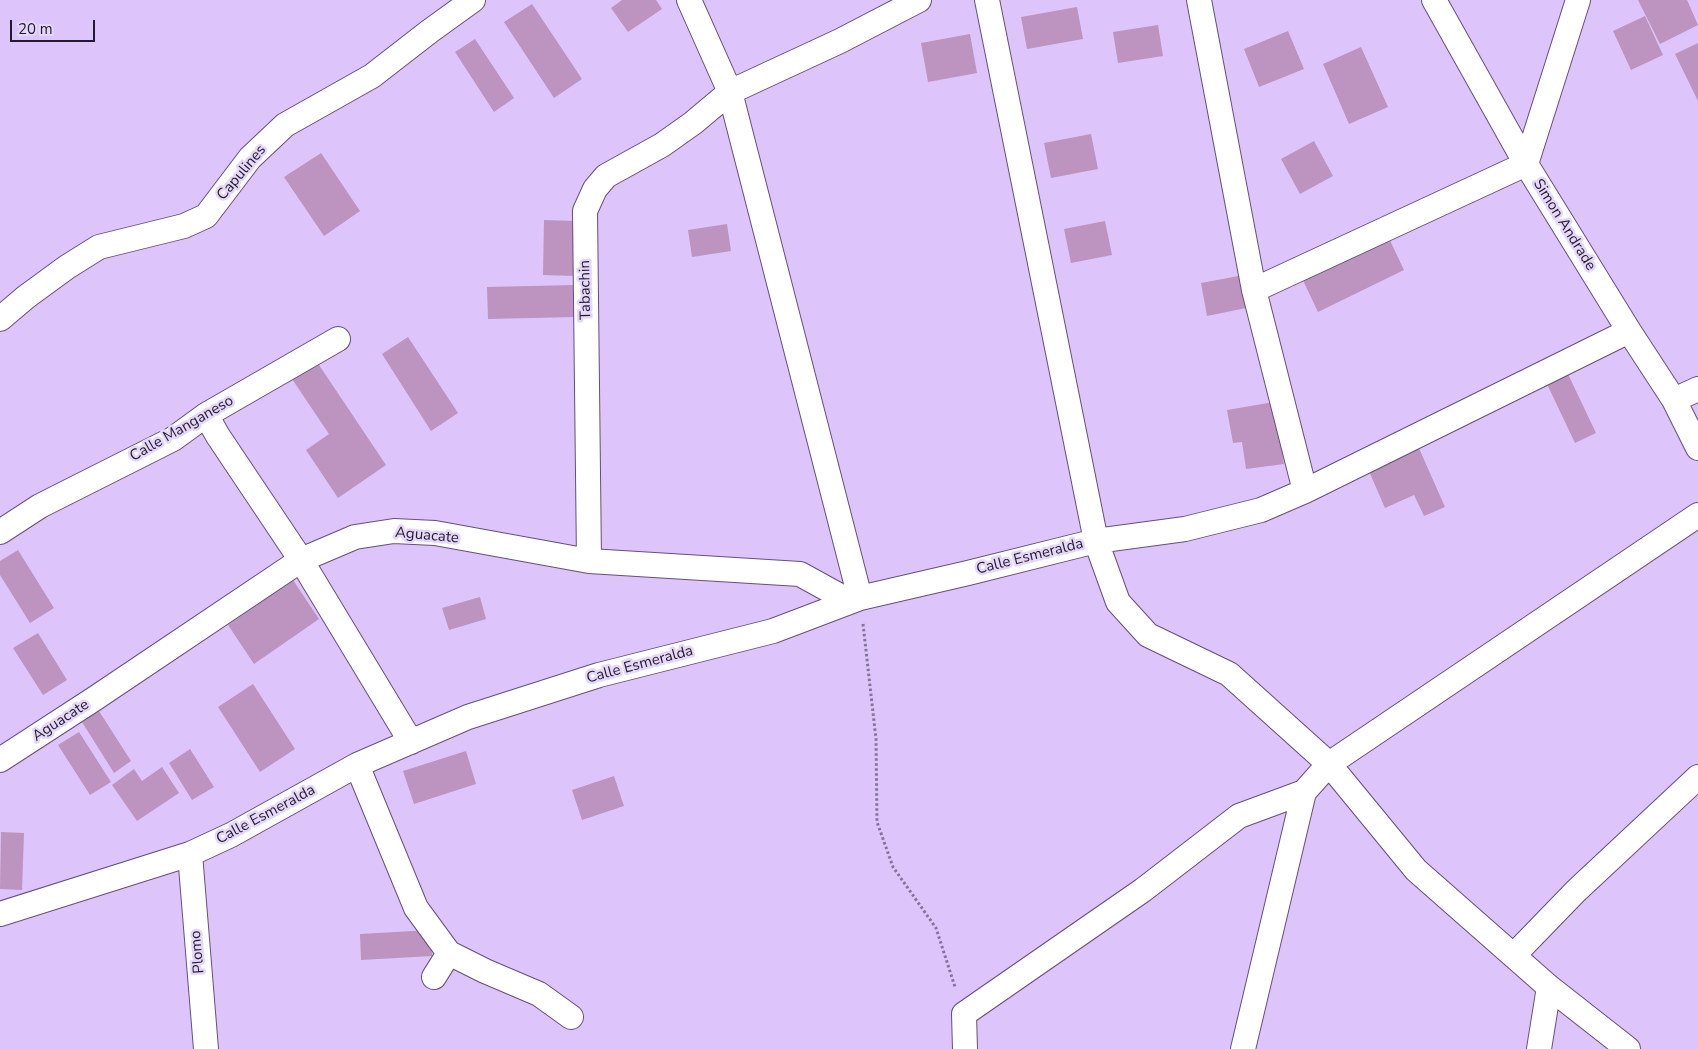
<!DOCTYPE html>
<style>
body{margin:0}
#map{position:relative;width:1698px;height:1049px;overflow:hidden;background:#ddc5fb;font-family:"Nunito Sans",sans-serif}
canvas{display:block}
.scale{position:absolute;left:10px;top:20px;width:85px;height:22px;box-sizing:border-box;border:2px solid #231a2d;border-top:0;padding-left:6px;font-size:15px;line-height:18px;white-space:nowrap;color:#231a2d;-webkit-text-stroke:4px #e5d7f8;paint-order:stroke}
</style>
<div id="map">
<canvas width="1698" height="1049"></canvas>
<div class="scale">20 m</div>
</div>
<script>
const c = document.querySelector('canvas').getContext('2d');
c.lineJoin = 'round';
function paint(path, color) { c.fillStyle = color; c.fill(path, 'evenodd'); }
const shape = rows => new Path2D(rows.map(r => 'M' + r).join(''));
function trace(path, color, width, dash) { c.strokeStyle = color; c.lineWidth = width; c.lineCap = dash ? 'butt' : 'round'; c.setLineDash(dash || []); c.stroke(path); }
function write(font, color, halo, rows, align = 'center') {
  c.font = font + ' "Nunito Sans",sans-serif'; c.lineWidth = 5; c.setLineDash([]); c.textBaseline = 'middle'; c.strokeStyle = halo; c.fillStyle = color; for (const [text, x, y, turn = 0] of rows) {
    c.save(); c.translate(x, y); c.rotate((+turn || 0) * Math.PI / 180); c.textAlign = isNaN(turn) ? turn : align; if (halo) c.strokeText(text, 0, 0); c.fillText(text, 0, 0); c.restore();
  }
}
const building = shape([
 [622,0,656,0,662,9,628,32,611,8],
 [1638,0,1687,0,1698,25,1660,44],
 [532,4,582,79,554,98,504,22],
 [1077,7,1083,39,1027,49,1021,17],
 [1645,16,1663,55,1631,70,1613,31],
 [1158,25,1163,56,1118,63,1113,32],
 [1288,31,1304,69,1259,87,1244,49],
 [970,34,977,73,928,82,921,43],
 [475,39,514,98,494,112,455,52],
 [1698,43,1698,101,1675,54],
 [1361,47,1388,107,1349,124,1323,64],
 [1091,134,1098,169,1051,178,1044,143],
 [1314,141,1333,176,1300,194,1281,159],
 [321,153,360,211,324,236,284,177],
 [544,220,575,221,574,276,543,275],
 [1105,221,1112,255,1071,263,1064,229],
 [727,224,731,251,692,257,688,230],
 [1385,230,1404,270,1318,312,1299,272],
 [1244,275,1251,307,1207,316,1201,283],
 [575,285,576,317,488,319,487,287],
 [408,337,458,413,431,431,382,354],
 [313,356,386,465,338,498,306,450,329,434,288,373],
 [1567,372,1596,433,1575,443,1546,382],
 [1274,402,1284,464,1246,469,1242,442,1233,443,1227,410],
 [1418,446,1445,507,1424,516,1414,495,1385,508,1368,469],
 [18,550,54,608,30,623,0,575,0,561],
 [293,580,319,619,254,664,228,625],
 [480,597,486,619,449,630,442,608],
 [38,633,67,680,43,695,13,648],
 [253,684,295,749,260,772,218,707],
 [99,711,131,761,114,773,82,722],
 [79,732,111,782,90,795,58,745],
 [190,749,214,787,192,800,169,763],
 [466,751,476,784,414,804,403,771],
 [162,767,179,793,137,821,112,785,134,769,142,781],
 [614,776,624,806,582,820,572,790],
 [1,832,24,833,22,890,0,889],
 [431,930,432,956,361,960,360,934]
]);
const path = shape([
 [863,624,876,739,877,822,893,867,936,928,955,987]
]);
const minor = shape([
 [689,0,730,92,860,598],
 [987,0,1096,541,1118,602,1148,635,1229,674,1329,764,1416,870,1549,987,1628,1049],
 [1199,0,1254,290,1305,491,1629,331],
 [1434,0,1526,164,1629,331,1674,400,1698,448],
 [1254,290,1526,164,1578,0],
 [0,319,26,297,67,267,99,247,184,226,206,216,250,158,285,125,372,76,430,31,473,0],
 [1674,400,1698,389],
 [206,415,218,436,301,560,411,742],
 [0,532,40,506,173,439,206,415,338,339],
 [589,561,585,211,595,189,606,176,662,145,693,123,730,92,840,41,919,0],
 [0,760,94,699,301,560,355,537,394,531,435,533,589,561,800,574,849,601],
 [357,765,416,908,449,953,485,971,539,994,571,1017],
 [190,854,206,1049],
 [0,914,190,854,231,835,357,765,468,717,599,675,773,631,860,598,968,573,1096,541,1185,529,1261,510,1305,491],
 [1514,955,1576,891,1698,777],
 [434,977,449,953],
 [965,1049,964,1014,1143,890,1239,816,1304,792],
 [1243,1049,1304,792,1329,764,1698,515],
 [1539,1049,1549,987]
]);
const streetNames = [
 ["Capulines",242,173,-50],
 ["Simon Andrade",1564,225,58],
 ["Tabachin",586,290,-91],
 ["Calle Manganeso",182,429,-30],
 ["Aguacate",427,536,5],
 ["Calle Esmeralda",1030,557,-14],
 ["Calle Esmeralda",640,665,-15],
 ["Aguacate",61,721,-33],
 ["Calle Esmeralda",266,815,-28],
 ["Plomo",198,952,-95]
];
paint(building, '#bd93bf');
trace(minor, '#654f7e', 26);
trace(path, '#847398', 3, [2.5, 2.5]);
trace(minor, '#fff', 24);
write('15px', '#231a2d', '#e5d7f8', streetNames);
</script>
